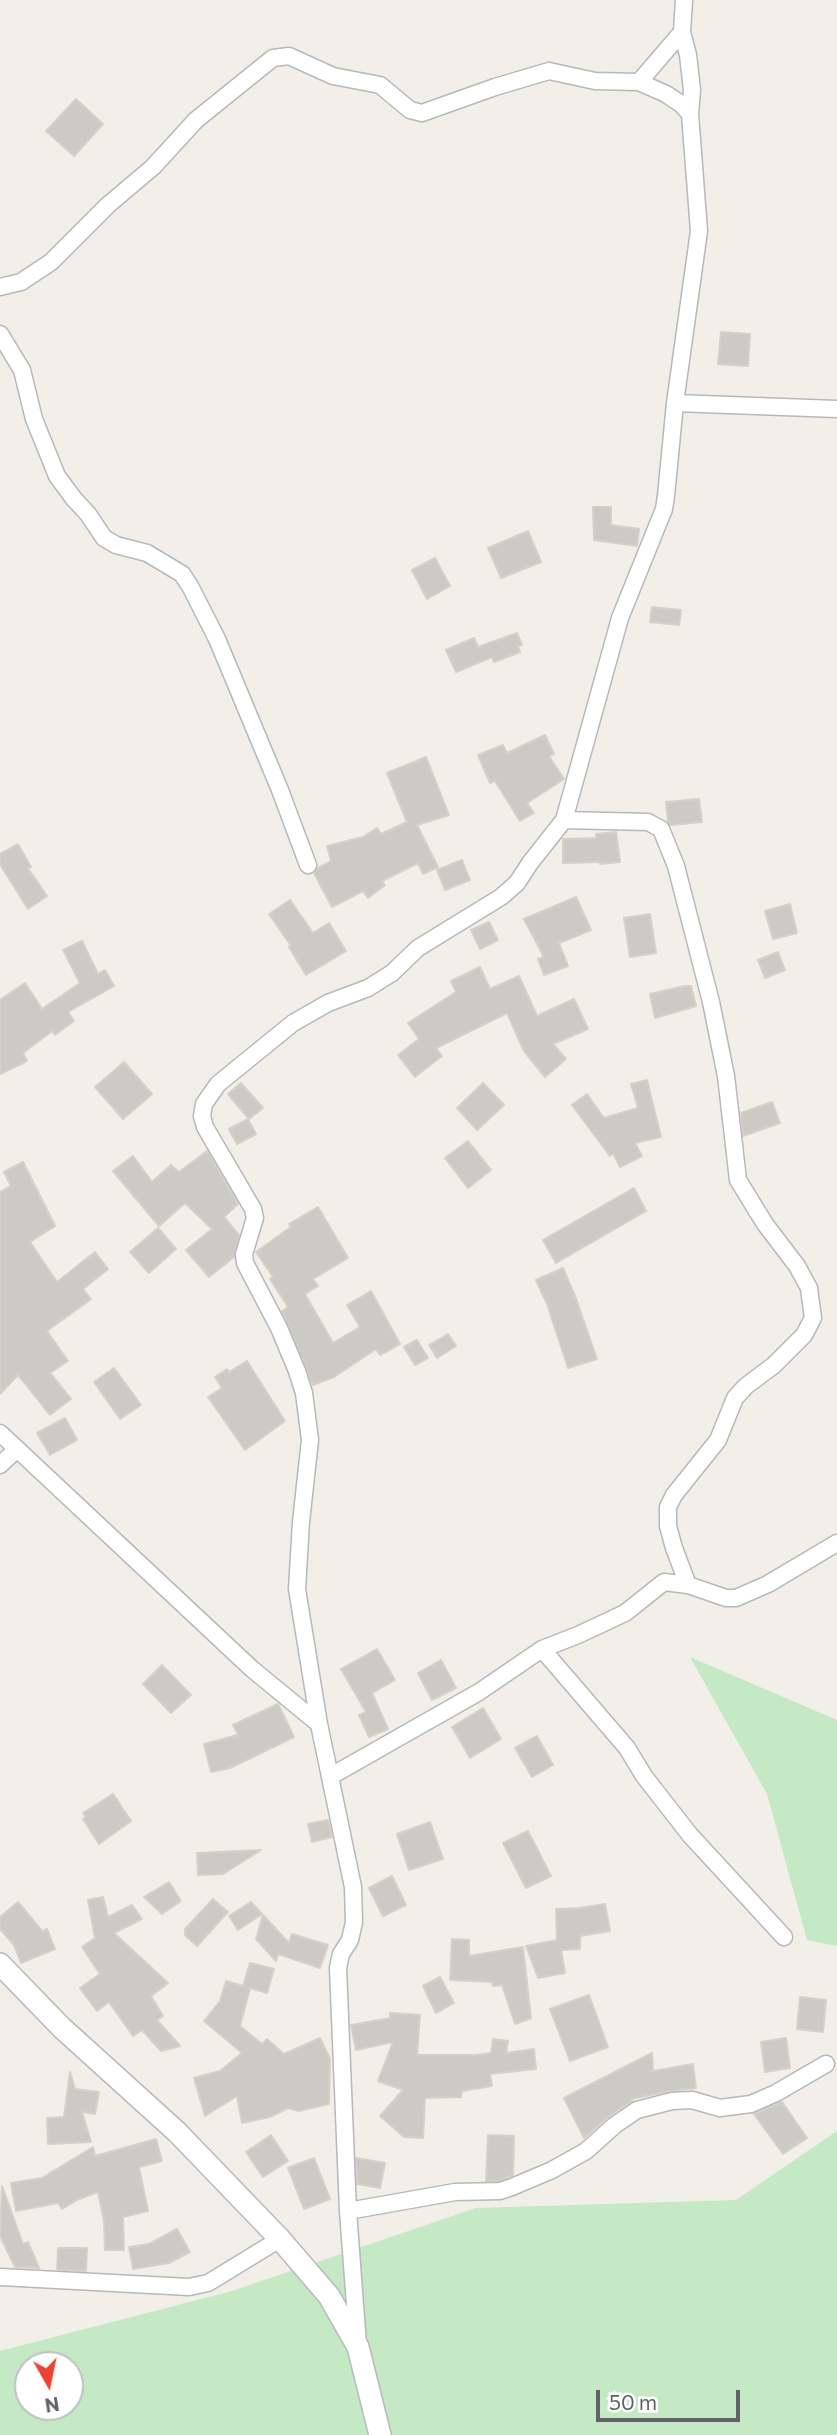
<!DOCTYPE html>
<style>
body{margin:0}
#map{position:relative;width:837px;height:2435px;overflow:hidden;background:#f1efe8;font-family:Commissioner,sans-serif}
canvas{display:block}
.north{position:absolute;left:14px;top:2351px;width:70px;height:70px;box-sizing:border-box;background:#fff;border:2px solid #bfc1c3;border-radius:50%;rotate:171deg;font-size:19px;font-weight:700;line-height:28px;text-align:center;color:#5f6368}
.north::after{content:'';display:block;margin:auto;width:24px;height:32px;background:#ea4335;clip-path:polygon(50% 0,100% 100%,50% 72%,0 100%)}
.scale{position:absolute;left:596px;top:2390px;width:144px;height:32px;box-sizing:border-box;border:4px solid #5f6368;border-top:0;padding-left:9px;font-size:21px;line-height:24px;white-space:nowrap;color:#5f6368;-webkit-text-stroke:5px #fff;paint-order:stroke}
</style>
<div id="map">
<canvas width="837" height="2435"></canvas>
<div class="north">N</div>
<div class="scale">50 m</div>
</div>
<script>
const c = document.querySelector('canvas').getContext('2d');
c.lineJoin = 'round';
function paint(path, color) { c.fillStyle = color; c.fill(path, 'evenodd'); }
const shape = rows => new Path2D(rows.map(r => 'M' + r).join(''));
function trace(path, color, width, dash) { c.strokeStyle = color; c.lineWidth = width; c.lineCap = dash ? 'butt' : 'round'; c.setLineDash(dash || []); c.stroke(path); }
const green = shape([
 [690,1657,837,1720,837,1946,807,1940,767,1794],
 [837,2131,837,2435,0,2435,0,2351,232,2291,476,2208,736,2200],
 [28,2365,70,2365,70,2407,28,2407]
]);
const building = shape([
 [76,99,103,124,74,156,46,131,76,99],
 [721,332,750,334,748,366,718,364,721,332],
 [593,507,611,507,611,525,639,529,637,546,594,540,593,507],
 [528,531,541,562,501,578,488,548,528,531],
 [435,558,450,586,427,599,412,570,435,558],
 [652,607,681,610,679,625,650,622,652,607],
 [517,633,522,645,518,646,520,652,494,662,492,657,456,672,446,650,474,638,478,647,517,633],
 [545,735,554,754,549,756,564,779,527,803,534,813,520,821,495,781,490,783,478,755,503,745,507,753,545,735],
 [426,757,449,815,417,825,438,867,423,874,418,863,382,881,385,885,368,898,363,891,332,907,314,873,318,868,331,861,327,846,363,837,377,828,381,834,407,822,387,773,426,757],
 [699,799,702,822,671,825,668,822,666,802,699,799],
 [616,832,620,862,600,864,600,862,563,863,563,839,596,838,596,834,616,832],
 [18,844,31,867,28,868,47,896,28,909,0,864,0,854,18,844],
 [462,860,470,880,445,890,437,870,462,860],
 [576,897,591,930,559,943,568,966,544,975,538,959,544,957,524,919,576,897],
 [290,900,313,933,329,923,346,951,306,975,289,947,291,946,269,914,290,900],
 [790,904,797,933,773,939,765,911,790,904],
 [650,914,656,953,630,957,624,918,650,914],
 [489,922,498,940,480,949,471,930,489,922],
 [82,941,98,974,105,970,114,986,68,1012,74,1021,55,1035,52,1031,23,1053,27,1061,0,1074,0,1000,25,983,42,1009,80,983,63,950,82,941],
 [778,952,785,970,765,978,758,960,778,952],
 [480,967,490,989,519,976,537,1016,574,999,588,1029,553,1044,566,1059,545,1077,524,1051,507,1013,436,1048,442,1056,415,1077,398,1055,419,1039,408,1023,456,992,451,981,480,967],
 [685,986,691,986,696,1006,655,1018,650,994,685,986],
 [124,1062,152,1094,123,1119,95,1087,124,1062],
 [647,1080,661,1137,635,1143,642,1156,620,1167,613,1153,610,1156,572,1105,587,1094,604,1118,638,1108,631,1084,647,1080],
 [241,1083,263,1108,249,1119,228,1094,241,1083],
 [483,1083,504,1105,477,1130,457,1108,483,1083],
 [772,1102,780,1123,743,1136,741,1113,772,1102],
 [248,1119,256,1134,237,1144,229,1129,248,1119],
 [468,1141,491,1170,468,1188,445,1158,468,1141],
 [207,1151,238,1204,224,1217,239,1235,234,1257,209,1277,186,1250,212,1229,185,1203,159,1226,113,1171,133,1156,152,1182,171,1165,179,1172,207,1151],
 [23,1162,55,1226,30,1242,57,1282,95,1252,108,1269,83,1289,91,1299,47,1331,68,1361,50,1373,71,1399,50,1415,18,1375,0,1394,0,1192,11,1186,4,1172,23,1162],
 [634,1188,646,1211,556,1263,543,1240,634,1188],
 [318,1207,348,1258,313,1279,318,1286,305,1294,333,1343,360,1327,347,1305,371,1291,400,1344,380,1355,376,1349,334,1377,313,1385,282,1311,288,1307,270,1279,273,1277,256,1252,291,1227,289,1224,318,1207],
 [158,1228,176,1249,149,1273,130,1252,158,1228],
 [563,1268,575,1296,597,1359,568,1368,547,1304,536,1280,563,1268],
 [448,1334,456,1346,437,1358,429,1345,448,1334],
 [417,1340,428,1358,415,1365,404,1347,417,1340],
 [247,1361,285,1421,245,1450,208,1397,222,1388,215,1377,227,1369,229,1372,247,1361],
 [114,1368,141,1405,120,1419,94,1382,114,1368],
 [65,1418,77,1440,50,1455,37,1433,65,1418],
 [377,1649,395,1680,372,1693,388,1729,369,1737,359,1715,366,1712,341,1669,377,1649],
 [441,1660,456,1688,432,1700,418,1673,441,1660],
 [162,1665,191,1695,171,1713,143,1684,162,1665],
 [278,1704,294,1737,230,1768,211,1772,204,1744,238,1735,233,1725,278,1704],
 [483,1708,501,1739,470,1758,452,1727,483,1708],
 [537,1736,553,1765,532,1777,515,1748,537,1736],
 [113,1794,131,1821,99,1844,83,1819,86,1817,83,1813,113,1794],
 [328,1820,332,1837,312,1842,308,1824,328,1820],
 [430,1822,443,1859,409,1870,397,1834,430,1822],
 [528,1831,551,1876,526,1888,503,1843,528,1831],
 [261,1850,223,1874,198,1875,197,1853,261,1850],
 [392,1876,406,1905,383,1916,369,1888,392,1876],
 [169,1882,181,1901,162,1914,144,1897,169,1882],
 [103,1897,108,1917,132,1905,142,1919,114,1933,168,1983,151,1996,163,2016,157,2020,180,2046,161,2051,142,2030,133,2036,109,2002,97,2011,80,1988,100,1974,82,1947,95,1938,88,1900,103,1897],
 [213,1899,228,1912,197,1946,185,1935,185,1929,213,1899],
 [18,1902,42,1931,47,1929,55,1949,21,1963,14,1945,0,1929,0,1917,18,1902],
 [251,1902,262,1914,238,1930,229,1916,251,1902],
 [605,1904,610,1931,580,1936,580,1949,561,1950,565,1973,538,1978,526,1946,557,1940,556,1909,579,1908,605,1904],
 [263,1915,289,1943,292,1934,328,1945,320,1968,278,1954,276,1961,256,1939,263,1915],
 [452,1939,469,1940,469,1956,523,1947,531,2018,515,2024,502,1985,493,1986,492,1982,450,1980,452,1939],
 [250,1963,274,1969,267,1993,250,1988,240,2026,262,2044,267,2039,284,2054,320,2038,330,2059,329,2104,299,2111,288,2108,270,2117,242,2123,237,2096,205,2116,194,2078,220,2071,242,2053,204,2021,220,2001,226,1981,243,1986,250,1963],
 [440,1977,454,2003,436,2013,423,1986,440,1977],
 [589,1995,608,2047,570,2061,550,2009,589,1995],
 [800,1997,826,2000,823,2032,797,2029,800,1997],
 [390,2013,420,2015,417,2055,476,2055,491,2053,493,2039,508,2041,506,2053,534,2049,536,2069,490,2074,492,2086,462,2091,461,2097,425,2098,423,2138,404,2137,380,2116,403,2090,378,2081,393,2042,356,2050,351,2025,390,2018,390,2013],
 [786,2038,790,2068,765,2072,761,2042,786,2038],
 [652,2053,653,2071,693,2064,696,2088,670,2091,631,2099,632,2101,609,2116,584,2138,564,2098,652,2053],
 [70,2072,75,2089,99,2092,95,2114,82,2112,91,2142,48,2144,47,2118,64,2117,70,2072],
 [782,2102,807,2138,783,2154,754,2114,782,2102],
 [271,2135,288,2161,263,2177,246,2152,271,2135],
 [488,2135,514,2136,513,2175,498,2181,486,2181,488,2135],
 [156,2139,162,2161,139,2167,148,2211,123,2217,124,2250,105,2250,104,2221,98,2192,77,2200,62,2209,58,2203,16,2211,11,2183,42,2178,93,2147,95,2156,156,2139],
 [314,2158,330,2199,304,2209,288,2168,314,2158],
 [356,2158,385,2163,380,2188,357,2184,356,2158],
 [2,2186,23,2244,28,2242,39,2268,15,2267,0,2236,2,2186],
 [177,2229,190,2252,169,2263,133,2269,129,2247,149,2244,177,2229],
 [58,2248,87,2248,86,2271,57,2270,58,2248]
]);
const street = shape([
 [684,0,682,32,688,55,692,90,690,114],
 [639,82,682,32],
 [0,287,21,282,51,262,108,205,153,167,196,120,273,58,289,56,333,76,380,85,410,110,422,113,495,87,549,71,595,81,639,82,666,94,681,104,690,114,699,231,675,403,666,496,664,509,620,618,564,820,530,863,517,883,501,897,418,948,392,973,368,988,328,1003,293,1023,218,1084,204,1104,202,1116,205,1127,253,1209,255,1218,244,1254,245,1263,279,1328,297,1371,304,1393,310,1440,301,1522,297,1589,319,1724,353,1887,354,1922,350,1940,341,1954,338,1968,348,2211,358,2345],
 [0,334,22,370,34,419,57,476,74,499,88,514,104,538,116,545,147,553,182,574,190,586,217,639,280,790,308,865],
 [675,403,837,409],
 [564,820,648,822,661,829,676,866,711,1002,726,1076,738,1180,765,1224,797,1266,809,1288,813,1318,804,1335,774,1365,746,1386,735,1398,718,1440,674,1495,668,1507,668,1526,674,1548,688,1585],
 [0,1433,252,1669,319,1724],
 [0,1465,17,1449],
 [542,1649,627,1748,644,1776,690,1835,784,1937],
 [331,1776,479,1692,542,1649,578,1635,625,1613,664,1582,688,1585,726,1598,736,1598,768,1584,837,1543],
 [348,2211,455,2192,500,2191,512,2187,552,2170,586,2151,615,2125,637,2110,672,2101,692,2100,720,2108,751,2104,776,2093,826,2064],
 [0,2277,189,2287,208,2283,280,2239]
]);
const secondary = shape([
 [0,1964,62,2028,177,2132,280,2239,329,2296,358,2347,380,2435]
]);
paint(green, '#c5e8c5');
paint(building, '#cccac5');
trace(building, '#d6d1c6', 2);
trace(street, '#b5b8bc', 19);
trace(secondary, '#b6babf', 24);
trace(street, '#fff', 16);
trace(secondary, '#fff', 21);
</script>
